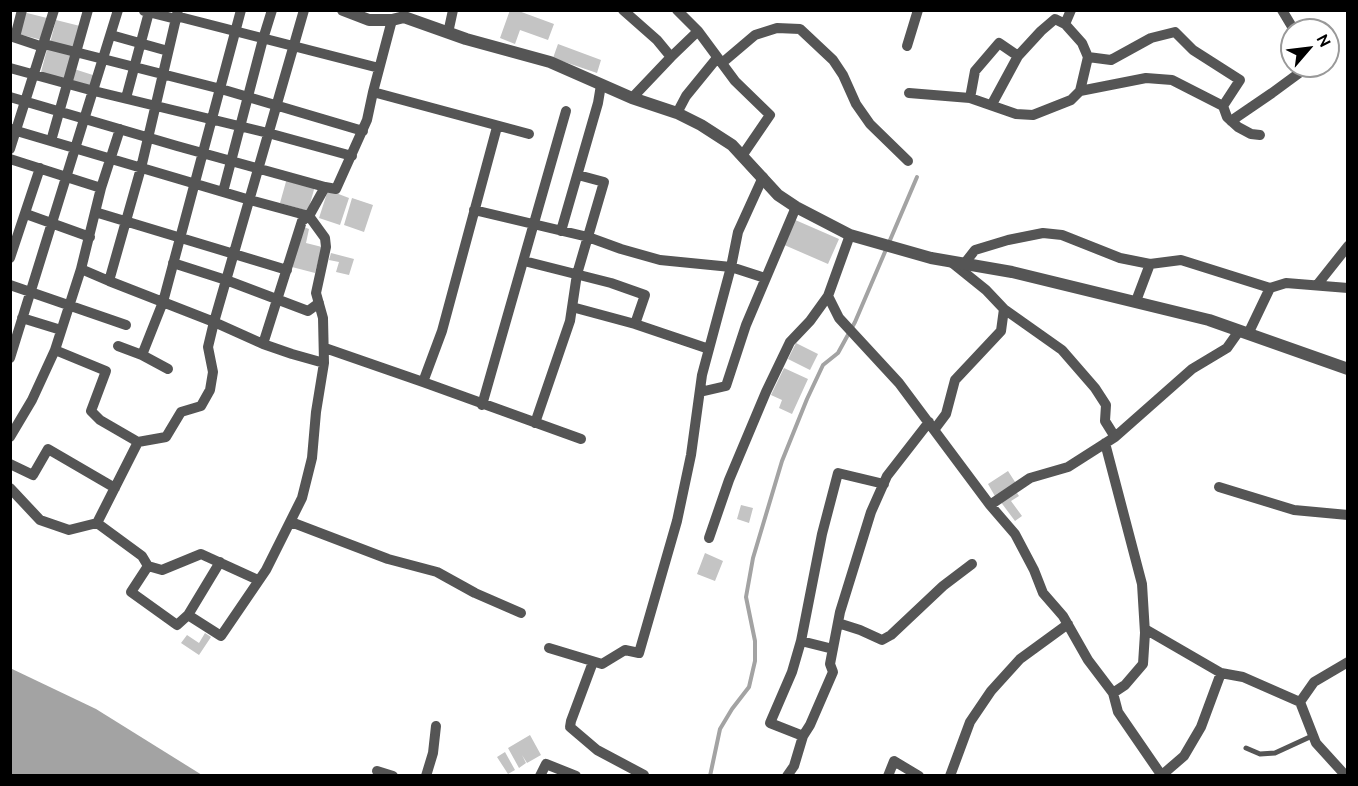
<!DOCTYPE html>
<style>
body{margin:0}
#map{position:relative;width:1358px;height:786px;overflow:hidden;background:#fff;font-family:Ubuntu,sans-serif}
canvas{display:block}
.frame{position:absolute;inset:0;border:12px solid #000;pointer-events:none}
.north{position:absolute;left:1280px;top:18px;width:60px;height:60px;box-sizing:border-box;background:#fff;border:2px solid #999;border-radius:50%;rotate:62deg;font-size:16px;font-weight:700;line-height:24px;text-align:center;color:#000}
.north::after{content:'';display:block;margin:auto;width:21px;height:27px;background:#000;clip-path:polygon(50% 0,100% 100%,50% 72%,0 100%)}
</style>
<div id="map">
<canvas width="1358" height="786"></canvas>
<div class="frame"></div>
<div class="north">N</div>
</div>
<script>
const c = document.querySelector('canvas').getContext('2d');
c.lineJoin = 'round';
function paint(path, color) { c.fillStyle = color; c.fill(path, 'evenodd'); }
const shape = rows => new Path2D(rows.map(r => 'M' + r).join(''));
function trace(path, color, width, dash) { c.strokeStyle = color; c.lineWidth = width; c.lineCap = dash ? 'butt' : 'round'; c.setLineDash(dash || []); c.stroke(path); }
const water = shape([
 [10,668,96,709,202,775,11,775]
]);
const stream = shape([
 [710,776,720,729,732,709,749,687,755,661,755,641,746,597,753,558,782,461,807,399,823,365,838,353,855,322,917,177]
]);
const building = shape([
 [510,10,516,10,554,24,548,40,520,30,515,44,500,38],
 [23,12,47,18,42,40,18,34],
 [56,20,80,26,74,49,50,43],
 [558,44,601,60,597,73,553,58],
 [48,46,73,54,65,79,41,72],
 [74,69,96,76,92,88,70,82],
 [287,178,315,186,308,211,280,203],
 [328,190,349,198,340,225,319,218],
 [352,198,373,205,364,232,344,225],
 [793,219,839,239,828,264,782,244],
 [304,227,309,229,306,243,322,247,315,273,292,267],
 [331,253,354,259,349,275,336,272,339,262,329,260],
 [796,343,818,354,810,370,788,359],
 [784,368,808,379,792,414,779,408,782,400,771,395],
 [1008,471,1017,485,996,498,988,484],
 [1015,490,1019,496,1011,501,1022,516,1015,521,1000,501],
 [741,505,753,508,749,523,737,519],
 [705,553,723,561,715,581,697,574],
 [205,633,211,637,199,655,181,643,187,635,199,643],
 [530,735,541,755,527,763,522,755,526,763,519,768,508,748],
 [505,752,515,770,508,774,497,757]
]);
const service = shape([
 [1246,748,1260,754,1275,753,1312,736]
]);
const minor = shape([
 [623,10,657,40,671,57],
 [677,10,698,31,735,81,770,115,742,156],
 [1071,10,1065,24,1082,43,1088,57,1080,91],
 [1282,10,1294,30],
 [144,11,176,19],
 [176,16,379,68],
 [448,33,453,10],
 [111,35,168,51],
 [10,36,43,47],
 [15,37,22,10],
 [44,44,221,89,363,131],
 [907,46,918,10],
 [1088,57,1111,60,1151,38,1175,32,1193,50,1240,80,1223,106],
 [722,63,755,35,777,28,800,29,833,60,843,75,856,104,870,124,908,161],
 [10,68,94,91,268,133,352,156],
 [373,92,529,134],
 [909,93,970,98,1016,114,1033,115,1071,100,1080,91,1146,78,1172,80,1223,106,1227,117,1238,127,1251,134,1260,135],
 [10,97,177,146,325,187],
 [126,98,149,12],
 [632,98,671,57,698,31],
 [970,98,975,71,999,43,1018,56,1041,31,1055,19,1065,24],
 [992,104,1018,56],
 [677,113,686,96,717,58],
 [1231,121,1272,93,1306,68,1306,66],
 [10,129,250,200,309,216,325,238,326,247,316,293,323,318,324,363,316,412,312,458,302,498,266,570,221,636,188,615,220,562],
 [51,141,88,10],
 [10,149,54,10],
 [10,159,101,188],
 [223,192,263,39,272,10],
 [474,210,588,237,621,249,660,260,731,267,765,278],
 [95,212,287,270],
 [26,214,90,237],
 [561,231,598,103,601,85],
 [10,258,40,168],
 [524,261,611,283,645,295,635,324],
 [173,263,226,280,308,311,319,303],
 [964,264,975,250,1008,240,1043,233,1062,235,1120,258,1150,264,1181,260,1270,288],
 [81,269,101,188,120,129],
 [109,281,214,322,263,344,292,354,324,363],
 [10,285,126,325],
 [1317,285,1348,246],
 [828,296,839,318,899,383,990,505,1015,534,1034,570,1043,593,1063,616,1088,660,1113,693,1118,712,1162,776],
 [1136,301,1150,264],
 [572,307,635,324,709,349],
 [1004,309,1062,350,1095,388,1106,405,1105,421,1115,437],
 [22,318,61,330],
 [1248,334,1270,288,1286,283,1348,288],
 [263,344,302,221,309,216,325,187,336,189,367,120,373,92,392,20],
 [118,346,142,355,168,369],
 [325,348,423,382,581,439],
 [55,350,106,371,91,411,100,420,138,442,166,437,181,412,201,406,210,390,213,372,208,347,214,322,304,10],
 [142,355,163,302,241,10],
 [10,358,118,10],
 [423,382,442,331,497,127],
 [700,392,726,386,746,325,796,207],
 [482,405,566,111],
 [535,423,570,321,577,274,604,182,578,175],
 [934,430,946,414,955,380,1001,331,1004,309,986,290,950,261],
 [10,437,32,400,55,350,81,269,109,281,141,168,178,10],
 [1105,443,1142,584,1145,633,1143,664,1125,685,1113,693],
 [10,464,33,475,48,449,115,488],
 [1219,487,1294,510,1348,515],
 [10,488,40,520,69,530,97,523],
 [990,505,1030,478,1068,467,1115,437,1192,369,1227,348,1239,331],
 [291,522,388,559,437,572,475,593,521,613],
 [97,523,142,556,148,566,131,592,177,625,188,615],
 [97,523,138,442],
 [709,538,729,480,766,392,790,342,810,321,828,296,850,235],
 [148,566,162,570,201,554,258,580],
 [838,623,860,630,882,640,891,635,943,586,972,564],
 [1145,629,1221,673,1243,677,1300,702,1316,743,1346,776],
 [801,641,833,649],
 [549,648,602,664,625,650,639,653,677,521,691,455,702,375,731,267,738,232,763,177],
 [593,662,571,721,570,727,597,750,644,775],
 [1300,702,1314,682,1348,662],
 [803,736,770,723,792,672,801,641,822,534,838,473,884,484],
 [377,771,393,776],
 [1162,775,1184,756,1201,727,1221,673],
 [426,776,433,753,436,726],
 [540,776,546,764,576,776],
 [787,776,794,766,803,736,810,725,833,672,830,664,840,612,871,512,887,476,929,422],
 [888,776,894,761,919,776],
 [950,776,970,722,991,691,1020,659,1068,624]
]);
const tertiary = shape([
 [343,10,369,20,392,20,404,17,466,39,550,62,632,98,677,113,701,125,732,145,778,195,796,207,850,235,931,258,1012,272,1209,320,1348,369]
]);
paint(water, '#a3a3a3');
trace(stream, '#a3a3a3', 4);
paint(building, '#c4c4c4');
trace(service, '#555', 5);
trace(minor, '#555', 10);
trace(tertiary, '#555', 12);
</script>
